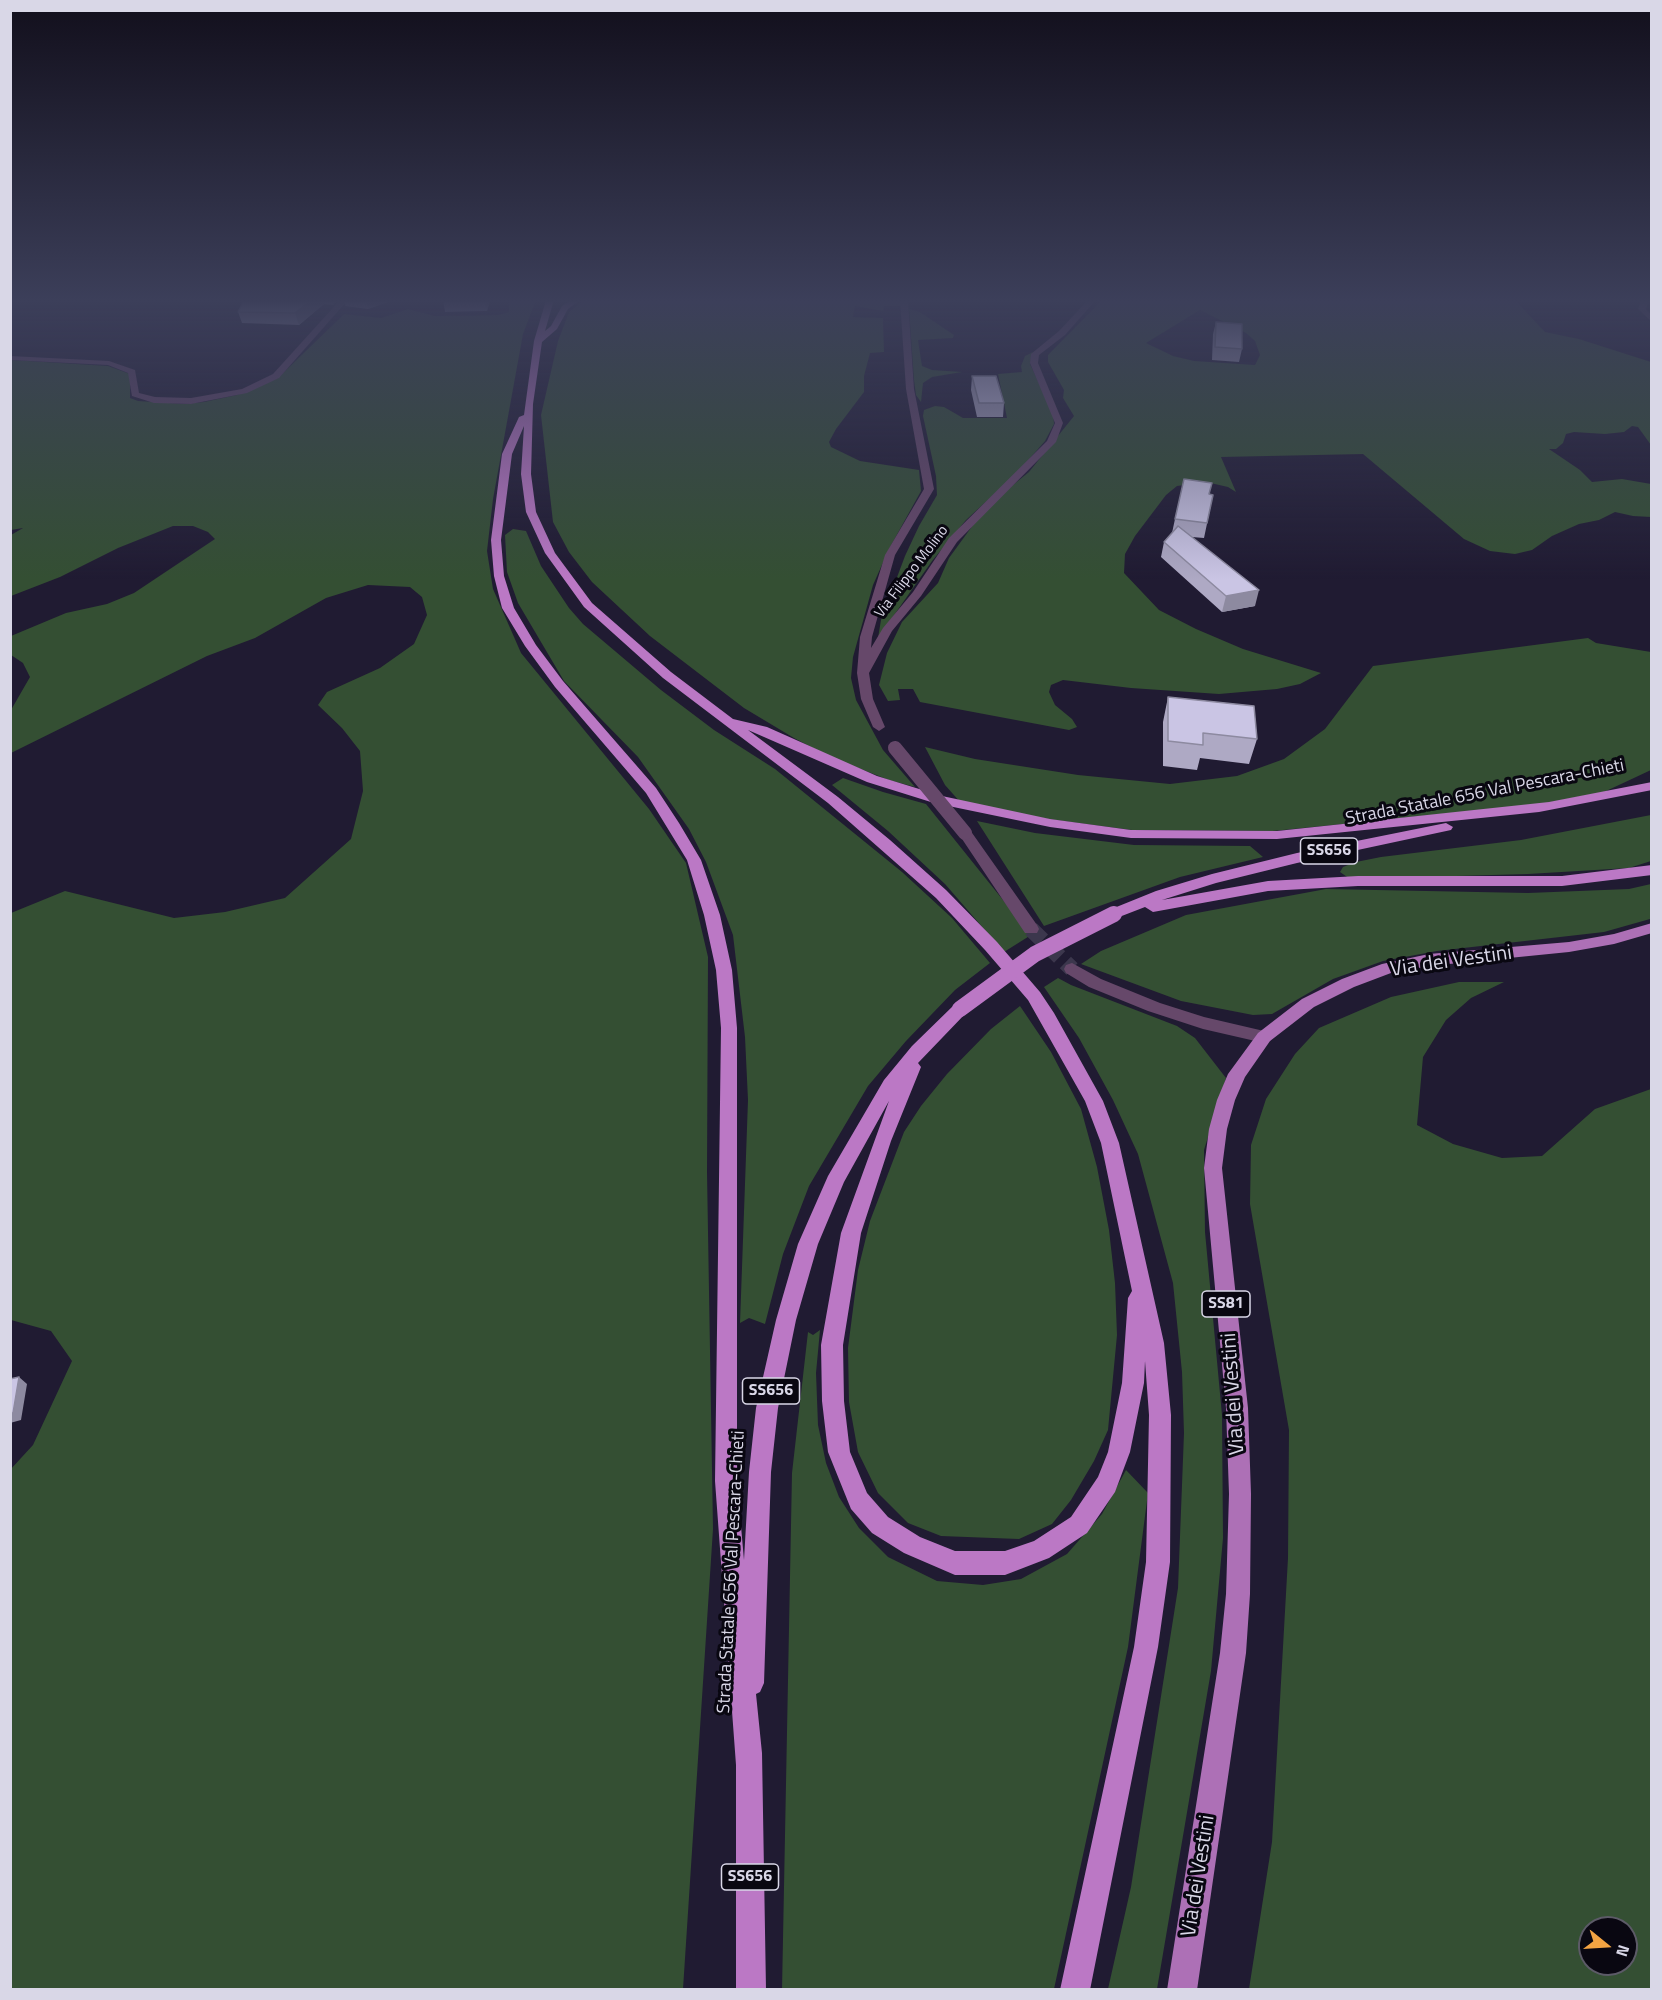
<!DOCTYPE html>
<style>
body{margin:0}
#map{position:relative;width:1662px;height:2000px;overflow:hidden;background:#201b32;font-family:"Titillium Web",sans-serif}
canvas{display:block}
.frame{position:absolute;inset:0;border:12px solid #d9d7e7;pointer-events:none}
.north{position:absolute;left:1578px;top:1916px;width:60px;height:60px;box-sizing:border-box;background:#090711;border:2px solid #5c5a67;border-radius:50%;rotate:108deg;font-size:16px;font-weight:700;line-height:24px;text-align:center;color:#d9d7e7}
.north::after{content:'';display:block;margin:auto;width:21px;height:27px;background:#f3a443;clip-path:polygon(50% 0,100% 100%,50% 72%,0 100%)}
</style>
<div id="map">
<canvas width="1662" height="2000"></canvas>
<div class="frame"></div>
<div class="north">N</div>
</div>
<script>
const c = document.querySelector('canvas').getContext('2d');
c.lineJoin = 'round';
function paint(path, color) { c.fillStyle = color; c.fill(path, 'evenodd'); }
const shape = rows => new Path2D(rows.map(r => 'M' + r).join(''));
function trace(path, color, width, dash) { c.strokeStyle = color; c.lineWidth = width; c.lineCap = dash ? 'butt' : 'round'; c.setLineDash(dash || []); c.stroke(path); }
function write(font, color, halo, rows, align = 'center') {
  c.font = font + ' "Titillium Web",sans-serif'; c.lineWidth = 6; c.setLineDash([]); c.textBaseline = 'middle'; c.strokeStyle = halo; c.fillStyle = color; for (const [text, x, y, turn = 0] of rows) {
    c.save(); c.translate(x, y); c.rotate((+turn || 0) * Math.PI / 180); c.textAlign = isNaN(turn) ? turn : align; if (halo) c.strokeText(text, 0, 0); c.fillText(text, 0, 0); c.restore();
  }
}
const green = shape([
 [509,300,536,300,523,334,493,499,487,551,493,589,521,653,649,809,686,863,708,957,707,1172,713,1529,683,1989,11,1989,10,1470,33,1445,72,1361,51,1331,11,1320,11,913,65,891,174,918,225,912,285,898,351,839,363,791,360,751,342,728,318,705,327,692,380,668,414,644,427,615,422,597,410,587,368,585,326,598,255,638,207,656,11,753,11,710,30,677,23,663,11,655,11,636,66,613,107,604,134,593,215,539,208,532,193,526,173,526,118,548,60,577,11,596,11,535,23,528,11,530,11,360,108,366,130,374,130,398,138,401,184,404,204,402,237,395,278,378,344,314,381,318,408,309,435,316,498,315,509,312],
 [584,300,901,300,902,306,884,306,883,311,855,306,853,317,883,318,884,352,870,353,864,376,864,392,836,429,829,442,831,447,860,461,919,470,921,491,889,549,873,585,853,657,851,678,856,700,883,750,915,787,889,780,830,757,794,738,744,708,650,636,592,582,569,552,553,522,541,415,558,341,569,312],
 [1102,300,1515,300,1545,332,1579,339,1651,362,1651,445,1638,427,1632,426,1624,432,1605,434,1574,432,1566,434,1563,443,1556,449,1549,449,1580,470,1592,482,1622,479,1651,484,1651,517,1633,516,1615,512,1599,520,1579,524,1552,536,1532,550,1515,554,1490,551,1464,539,1363,454,1221,457,1236,492,1228,487,1206,482,1177,486,1166,495,1135,536,1125,554,1124,573,1159,610,1196,629,1243,649,1321,673,1300,684,1277,689,1219,694,1131,688,1063,680,1051,685,1049,692,1055,705,1072,719,1077,727,1069,730,920,702,913,689,898,689,900,700,888,701,879,685,887,653,902,622,938,583,949,558,976,521,1002,494,1029,472,1074,416,1063,398,1064,390,1048,362,1048,355],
 [1200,310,1246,333,1255,341,1260,355,1255,365,1194,361,1173,356,1146,343],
 [909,309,920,312,954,335,953,338,918,340,922,366,932,370,962,372,932,377,923,383,921,402,916,395,914,380],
 [1033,352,1030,364,1053,413,1054,424,1045,441,1017,473,966,520,932,561,878,638,881,620,905,556,919,526,937,495,936,476,923,416,924,410,935,406,944,407,963,418,1007,418,998,374,1022,372,1021,366,1025,356],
 [513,529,526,531,541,566,569,608,583,624,661,690,714,730,775,769,902,872,952,918,990,963,955,990,906,1041,868,1086,809,1186,783,1254,765,1324,749,1318,740,1323,748,1100,745,1037,733,935,706,862,689,829,638,757,564,681,518,603,507,572,505,535],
 [1588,638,1596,643,1651,652,1651,770,1604,792,1542,804,1273,831,1132,830,1048,819,961,803,945,785,925,747,975,759,1078,775,1170,784,1237,776,1284,759,1325,729,1373,666],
 [843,778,883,792,926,804,1031,935,1004,952,945,884,888,831,832,785],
 [1651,815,1651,861,1629,868,1528,874,1350,879,1340,872,1343,867,1356,862,1381,857,1521,840],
 [977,821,1035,833,1134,845,1250,846,1263,857,1180,877,1044,926],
 [1651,884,1650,919,1604,932,1437,951,1383,961,1333,979,1272,1014,1253,1015,1181,1001,1081,964,1101,951,1186,915,1326,889,1528,893,1629,889],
 [1058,978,1071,985,1177,1026,1195,1038,1226,1078,1204,1150,1205,1232,1222,1415,1223,1538,1211,1671,1157,1989,1108,1989,1131,1887,1178,1588,1184,1433,1182,1372,1173,1283,1138,1154,1113,1100,1079,1038,1044,987],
 [1459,982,1504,982,1471,998,1446,1020,1423,1057,1417,1125,1453,1144,1502,1158,1542,1156,1595,1109,1651,1089,1651,1989,1249,1989,1272,1842,1288,1558,1289,1430,1250,1204,1251,1145,1266,1099,1295,1054,1319,1028,1391,997],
 [1590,1928,1626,1928,1626,1964,1590,1964],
 [1020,1006,1051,1052,1081,1109,1097,1167,1109,1230,1115,1283,1117,1335,1108,1430,1094,1461,1071,1500,1052,1524,1019,1539,941,1536,908,1523,878,1493,858,1452,849,1402,848,1348,858,1270,870,1221,904,1132,921,1106,947,1074,991,1029],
 [820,1330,816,1373,818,1425,826,1463,839,1497,859,1528,888,1557,937,1581,983,1585,1021,1579,1067,1554,1102,1514,1126,1470,1148,1493,1128,1647,1054,1989,782,1990,792,1473,808,1332,813,1335]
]);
const minorTunnel = shape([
 [1031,929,1072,969]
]);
const minor = shape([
 [340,300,348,300,279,378,247,393,191,404,154,403,132,396,128,373,108,365,10,360,10,356,109,361,135,370,139,393,155,397,191,398,242,389,273,374,340,300],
 [900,300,908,300,914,389,934,489,895,555,872,637,871,648,883,628,913,592,949,538,1047,441,1055,423,1030,363,1031,354,1059,331,1088,300,1096,300,1065,335,1039,355,1038,363,1063,423,1056,442,957,542,921,596,892,631,869,673,873,699,885,727,879,731,873,727,861,699,857,673,860,637,885,555,924,489,906,389,900,300],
 [965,829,970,830,1037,925,1039,929,1037,933,1025,933,958,833,965,829],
 [1072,963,1101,979,1160,1003,1204,1017,1264,1031,1270,1033,1272,1037,1270,1041,1264,1043,1203,1029,1148,1011,1089,987,1066,973,1064,969,1066,965,1072,963]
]);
const tertiary = shape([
 [1641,300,1649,300,1646,309,1652,315,1652,322,1638,309,1641,300]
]);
const primary = shape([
 [1652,923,1652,933,1614,944,1569,952,1429,966,1391,973,1354,987,1314,1007,1270,1041,1245,1077,1235,1100,1227,1129,1222,1168,1248,1408,1251,1494,1250,1594,1246,1653,1197,1990,1167,1990,1220,1653,1226,1594,1229,1494,1226,1408,1204,1168,1209,1129,1217,1100,1228,1074,1258,1033,1302,999,1342,979,1382,964,1429,954,1569,942,1614,934,1652,923]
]);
const trunk = shape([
 [546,300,554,300,545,331,551,326,562,306,571,300,580,300,568,309,557,329,542,342,533,404,531,474,536,512,555,553,592,603,671,672,733,719,767,727,877,776,942,796,1050,819,1131,830,1277,831,1549,802,1652,782,1652,790,1539,812,1277,839,1131,838,1050,827,934,803,867,782,748,730,838,797,890,840,946,890,997,942,1040,992,1054,1013,1103,1101,1119,1143,1164,1343,1171,1415,1170,1562,1158,1647,1090,1990,1060,1990,1134,1647,1146,1562,1149,1415,1145,1361,1144,1383,1130,1452,1115,1492,1087,1533,1049,1558,1005,1575,955,1575,904,1553,872,1533,851,1509,828,1452,822,1401,821,1345,841,1233,889,1101,844,1182,818,1244,796,1320,778,1408,771,1472,764,1683,760,1692,756,1694,762,1753,766,1990,736,1990,736,1765,715,1481,721,1028,716,970,704,915,687,860,646,793,555,687,525,646,502,608,494,576,491,540,502,454,519,417,524,415,534,341,546,300],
 [524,426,521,474,526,512,545,553,584,607,663,678,828,803,936,898,985,950,1028,1000,1085,1101,1101,1143,1132,1291,1128,1298,1122,1383,1108,1452,1098,1477,1071,1517,1034,1541,1005,1551,955,1551,920,1537,888,1517,867,1493,850,1452,844,1401,843,1345,861,1233,891,1141,921,1067,918,1063,966,1013,968,1009,966,1005,960,1003,954,1005,912,1046,884,1080,828,1176,798,1244,776,1320,756,1408,749,1472,744,1560,737,1481,737,1028,732,970,720,915,701,860,679,823,656,788,563,681,536,645,514,608,504,576,501,540,512,454,524,426],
 [1446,823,1453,827,1451,830,1297,863,1216,883,1162,900,1268,881,1358,876,1562,876,1652,865,1652,875,1562,886,1358,886,1268,891,1153,912,1145,907,1114,919,1106,914,1109,910,1156,891,1212,874,1297,853,1446,823]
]);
const minorBridge = shape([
 [895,748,965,833]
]);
const trunkBridge = shape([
 [960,1009,1035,954,1114,914]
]);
const wall = shape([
 [244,300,338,300,333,305,324,304,299,325,242,323,238,312],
 [344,300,393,300,368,309,345,306],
 [443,300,490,300,487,311,445,312],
 [1216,322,1242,349,1239,362,1212,360,1213,334],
 [972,376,1004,403,1003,417,977,417,971,390],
 [1209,494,1213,495,1204,538,1192,537,1255,606,1222,612,1161,557,1164,542,1172,533,1175,519],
 [1168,697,1257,739,1249,764,1200,758,1197,770,1163,766,1163,722]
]);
const shadedWall = shape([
 [311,300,323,300,324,304,299,325,295,313],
 [331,300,338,300,333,305],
 [366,300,393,300,368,309],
 [485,300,490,300,487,311],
 [1259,590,1255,606,1222,612,1226,596],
 [19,1377,27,1384,21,1420,10,1423,10,1413]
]);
const building = shape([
 [244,300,311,300,295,313,238,312,244,300],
 [1216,322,1242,324,1242,349,1215,347,1216,322],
 [972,376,996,376,1004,403,979,403,972,376],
 [1184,479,1212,483,1209,494,1213,495,1207,523,1175,519,1184,479],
 [1178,526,1259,590,1226,596,1164,542,1178,526],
 [1168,697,1254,706,1257,739,1203,733,1203,745,1168,741,1168,697],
 [19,1377,13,1413,10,1413,10,1379,19,1377]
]);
const farStreetnames = [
 ["Via Filippo Molino",912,572,-53]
];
const shields = [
 [1329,851,57],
 [1226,1304,48],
 [771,1391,57],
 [750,1877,57]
];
const shieldNames = [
 ["SS656",1329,851],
 ["SS81",1226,1304],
 ["SS656",771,1391],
 ["SS656",750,1877]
];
const streetNames = [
 ["Strada Statale 656 Val Pescara-Chieti",1485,793,-11],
 ["Strada Statale 656 Val Pescara-Chieti",732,1572,-87]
];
const nearStreetnames = [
 ["Via dei Vestini",1451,962,-8],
 ["Via dei Vestini",1234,1394,-94],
 ["Via dei Vestini",1199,1876,-81]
];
paint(green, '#344f33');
trace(minorTunnel, '#3c374d', 16, [16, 8]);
paint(minor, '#66486a');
paint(tertiary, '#66486a');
paint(primary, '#ad70b6');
paint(trunk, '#bb78c5');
trace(minorBridge, '#66486a', 14);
trace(trunkBridge, '#bb78c5', 16);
paint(wall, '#aea9c4');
paint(shadedWall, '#8d8aa0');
paint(building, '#cac5e4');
trace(building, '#8d8aa0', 1.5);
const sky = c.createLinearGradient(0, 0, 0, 580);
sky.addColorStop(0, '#120f1c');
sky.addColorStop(0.52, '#3c3f5a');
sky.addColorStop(1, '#3c3f5a00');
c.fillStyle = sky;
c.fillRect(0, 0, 1662, 580);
write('15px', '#d9d7e7', '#090711', farStreetnames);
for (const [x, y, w] of shields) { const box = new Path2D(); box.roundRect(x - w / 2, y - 13, w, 26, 4.5); c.fillStyle = '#090711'; c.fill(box); trace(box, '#d9d7e7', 1.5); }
write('bold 16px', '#d9d7e7', null, shieldNames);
write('18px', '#d9d7e7', '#090711', streetNames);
write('21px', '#d9d7e7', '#090711', nearStreetnames);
</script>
